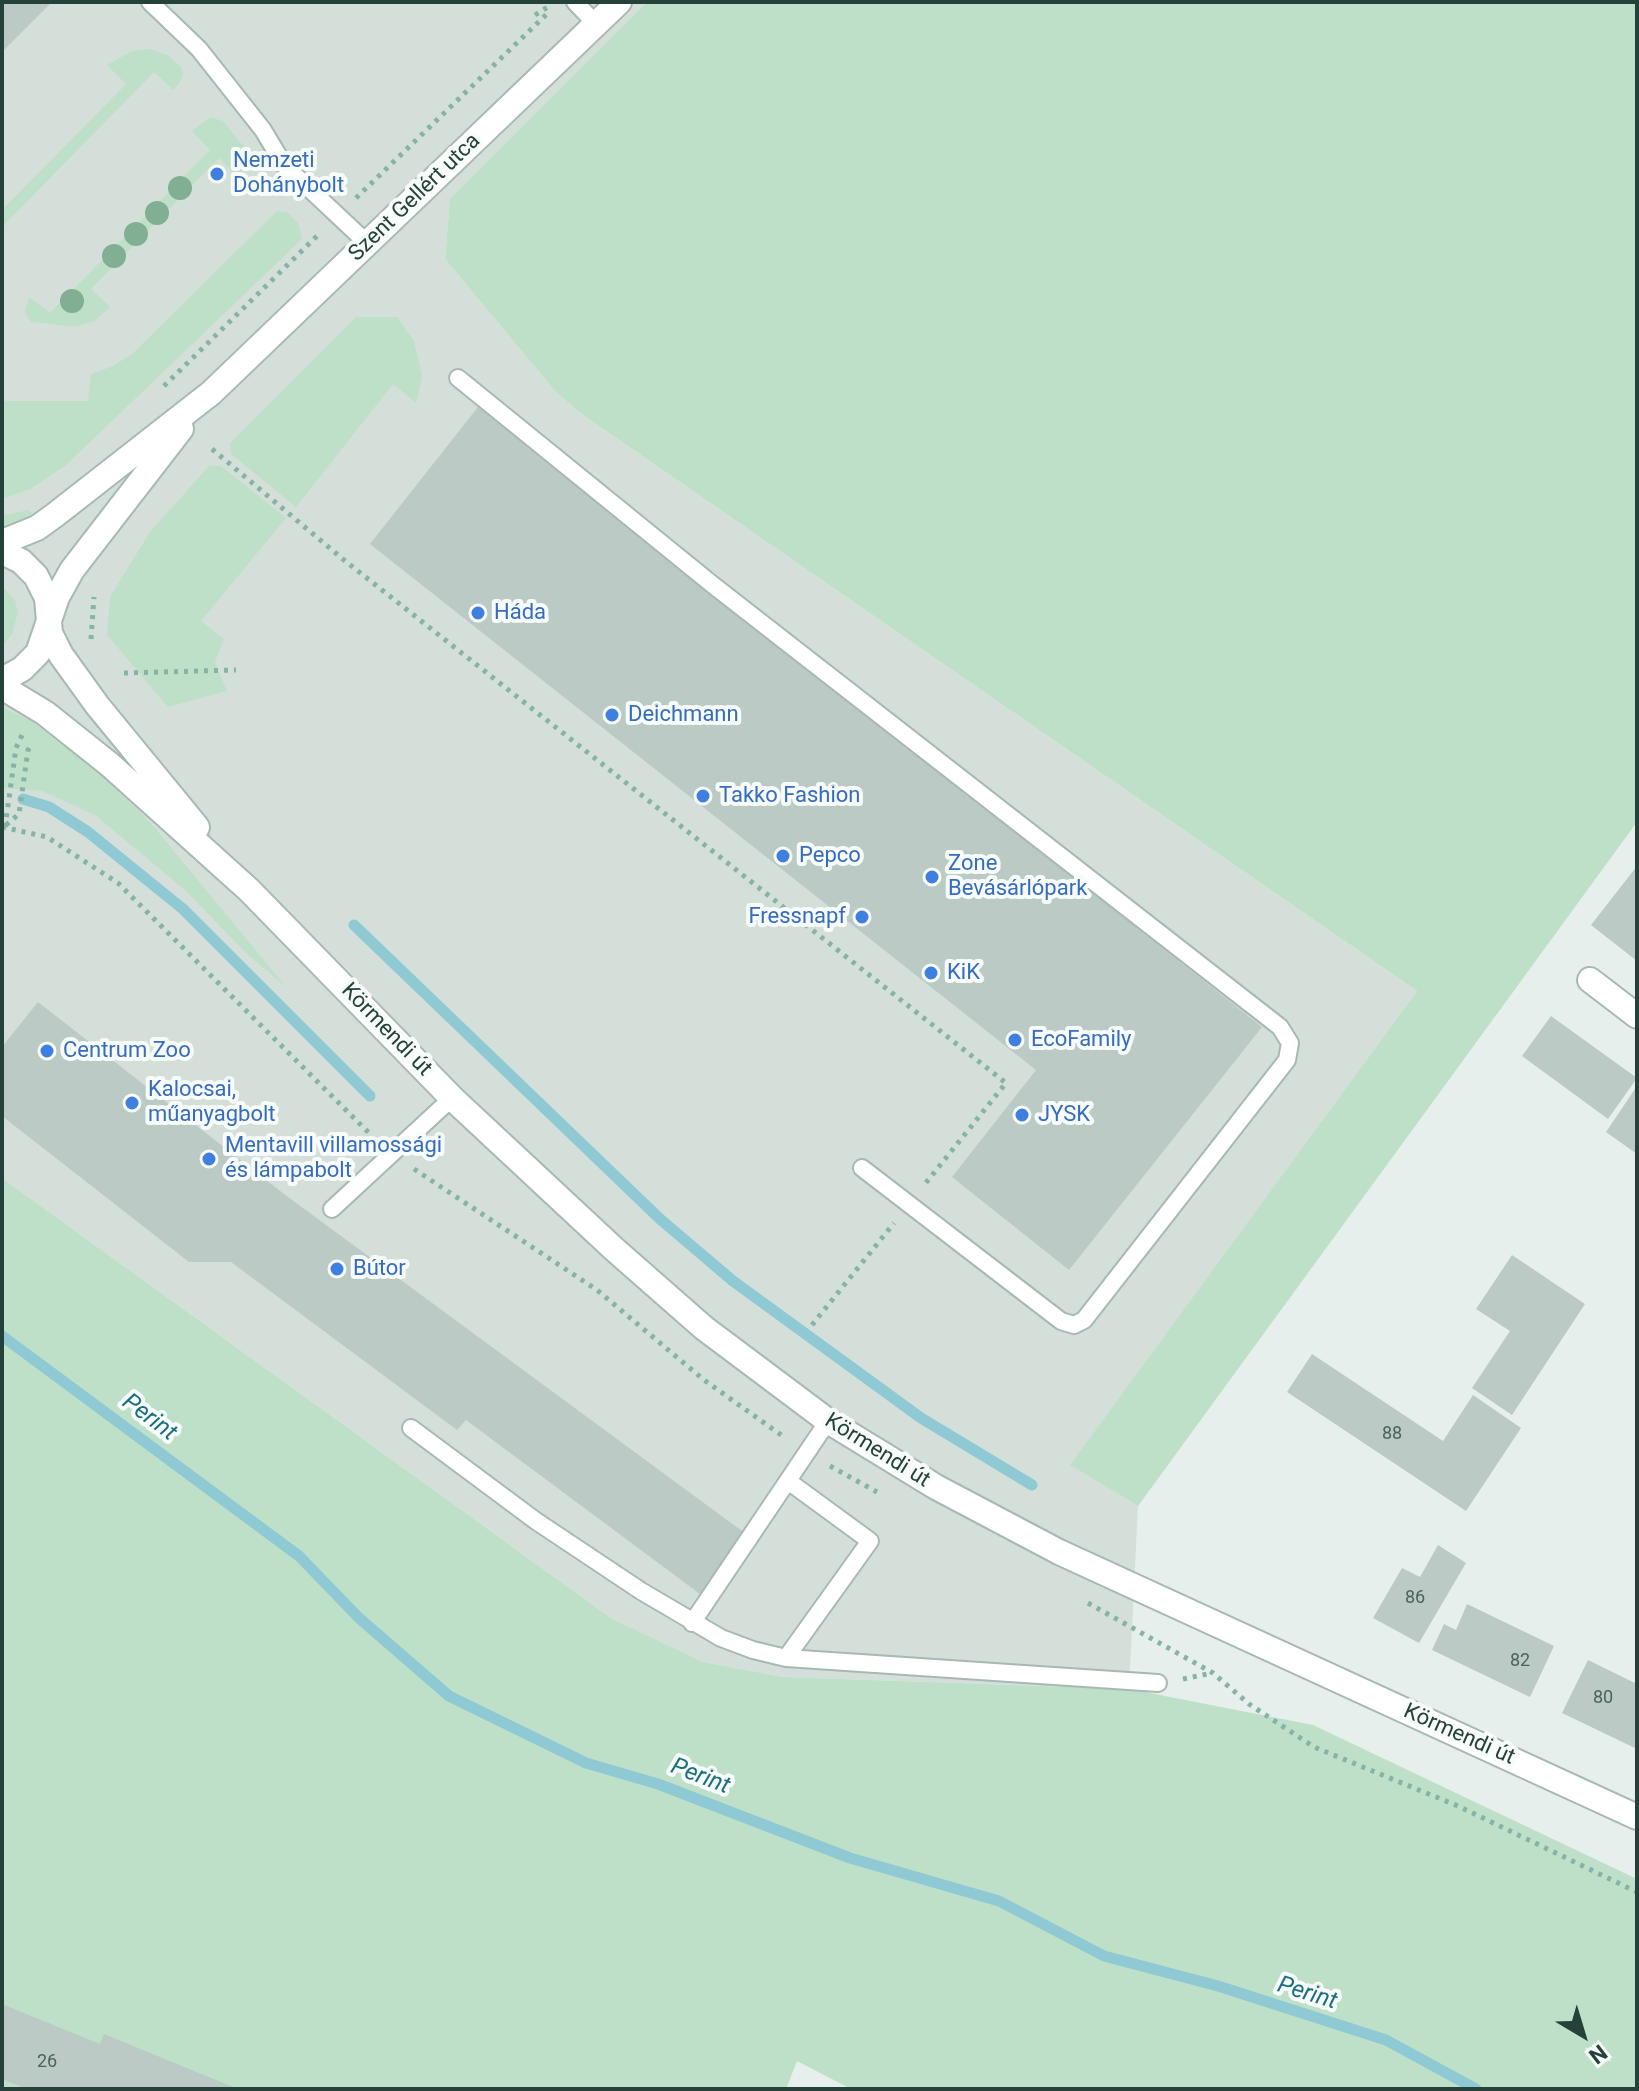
<!DOCTYPE html>
<meta charset="utf-8">
<style>
body{margin:0}
#map{position:relative;width:1639px;height:2091px;overflow:hidden;background:#e6efeb;font-family:Roboto,sans-serif}
canvas{display:block}
.frame{position:absolute;inset:0;border:4px solid #24423a;pointer-events:none}
.north{position:absolute;left:1543px;top:1995px;width:80px;height:80px;-webkit-text-stroke:6px #f7fbf9;paint-order:stroke;rotate:142deg;font-size:22px;font-weight:700;line-height:32px;text-align:center;color:#24423a}
.north::after{content:'';display:block;margin:auto;width:28px;height:36px;background:#24423a;clip-path:polygon(50% 0,100% 100%,50% 72%,0 100%)}
</style>
<div id="map">
<canvas width="1639" height="2091"></canvas>
<div class="frame"></div>
<div class="north">N</div>
</div>
<script>
const c = document.querySelector('canvas').getContext('2d');
c.lineJoin = 'round';
function paint(path, color) { c.fillStyle = color; c.fill(path, 'evenodd'); }
const shape = rows => new Path2D(rows.map(r => 'M' + r).join(''));
function trace(path, color, width, dash) { c.strokeStyle = color; c.lineWidth = width; c.lineCap = dash ? 'butt' : 'round'; c.setLineDash(dash || []); c.stroke(path); }
function write(font, color, halo, rows, align = 'center') {
  c.font = font + ' Roboto,sans-serif'; c.lineWidth = 8; c.setLineDash([]); c.textBaseline = 'middle'; c.strokeStyle = halo; c.fillStyle = color; for (const [text, x, y, turn = 0] of rows) {
    c.save(); c.translate(x, y); c.rotate((+turn || 0) * Math.PI / 180); c.textAlign = isNaN(turn) ? turn : align; if (halo) c.strokeText(text, 0, 0); c.fillText(text, 0, 0); c.restore();
  }
}
const built = shape([
 [2,2,647,2,450,198,445,259,555,391,580,413,1417,991,1071,1465,1138,1506,1129,1689,784,1677,703,1662,611,1618,2,1178]
]);
const green = shape([
 [647,2,1637,2,1637,822,1138,1506,1070,1465,1417,991,580,413,555,391,445,259,450,198],
 [150,49,167,55,181,67,183,74,179,84,173,90,154,72,2,227,2,210,126,84,107,65,132,51],
 [210,117,223,121,248,152,250,161,245,170,238,177,219,158,91,289,110,307,94,321,76,327,31,322,25,312,29,297,50,313,210,150,192,131],
 [277,211,287,212,298,223,302,239,66,465,30,489,2,499,2,401,88,401,91,374,113,366,133,353],
 [356,317,397,317,414,341,422,376,416,403,393,384,296,507,231,454,230,443],
 [209,466,221,466,286,518,201,621,224,639,215,662,227,691,168,707,107,635,110,597,150,532],
 [28,510,33,515,24,522,2,528,2,516],
 [2,586,15,600,18,612,12,635,2,645],
 [2,707,31,721,91,766,150,822,286,987,245,952,185,890,95,815,42,791,2,788],
 [2,1178,611,1618,703,1662,784,1677,1129,1689,1313,1725,1637,1879,1637,2089,851,2089,797,2061,786,2089,2,2089]
]);
const stream = shape([
 [23,799,49,807,88,832,183,909,370,1096],
 [354,925,660,1219,733,1281,921,1418,1032,1485],
 [2,1336,299,1556,359,1618,449,1696,586,1763,658,1784,850,1858,999,1901,1104,1956,1218,1986,1386,2040,1476,2089]
]);
const building = shape([
 [2,2,52,2,2,52],
 [478,407,1262,1027,1069,1270,952,1177,1036,1070,370,544],
 [1637,866,1637,961,1591,925],
 [38,1002,284,1194,746,1534,700,1594,466,1420,457,1430,231,1262,189,1262,2,1116,2,1047],
 [1551,1016,1637,1078,1608,1119,1522,1056],
 [1637,1086,1637,1154,1606,1132],
 [1512,1255,1585,1304,1512,1415,1472,1388,1510,1331,1476,1309],
 [1312,1354,1443,1441,1473,1395,1521,1428,1466,1511,1287,1392],
 [1438,1545,1466,1563,1419,1643,1373,1618,1402,1568,1420,1577],
 [1467,1604,1554,1646,1530,1697,1432,1650,1444,1624,1456,1630],
 [1588,1660,1637,1684,1637,1749,1562,1713],
 [2,2004,100,2044,104,2034,238,2089,26,2089,2,2079]
]);
const path = shape([
 [535,15,551,5],
 [356,198,550,11],
 [164,386,320,233],
 [212,449,344,560,1006,1083,925,1184],
 [91,639,94,597],
 [124,673,236,670],
 [6,825,19,814,28,750,32,743],
 [2,827,47,837,118,883,372,1136],
 [5,827,16,748,23,733],
 [414,1169,597,1290,704,1380,784,1437],
 [812,1325,894,1223],
 [830,1466,877,1492],
 [1088,1603,1213,1673,1249,1704,1314,1747,1458,1806,1637,1892],
 [1183,1679,1212,1673]
]);
const service = shape([
 [150,2,199,49,263,130,284,165,367,243],
 [575,2,596,24],
 [458,378,713,585,1280,1027,1290,1043,1287,1060,1084,1320,1074,1325,1061,1321,862,1168],
 [332,1209,452,1098],
 [411,1428,536,1521,641,1591,721,1638,753,1650,786,1658,1158,1683],
 [692,1623,828,1421],
 [786,1658,870,1541,788,1481]
]);
const minor = shape([
 [1590,980,1637,1016]
]);
const tertiary = shape([
 [2,542,37,528,55,515,211,393,619,2],
 [2,552,21,561,36,576,47,598,50,633,61,655,97,705,197,827],
 [2,680,22,669,38,653,57,597,72,570,181,429],
 [2,687,45,713,109,764,249,890,452,1098,614,1249,704,1328,828,1421,936,1487,1059,1552,1637,1817]
]);
const trees = [
 [180,188],
 [157,213],
 [136,234],
 [114,256],
 [72,301]
];
const markers = [
 [217,174,8,"#3f7fe0"],
 [478,613,8,"#3f7fe0"],
 [612,715,8,"#3f7fe0"],
 [703,796,8,"#3f7fe0"],
 [783,856,8,"#3f7fe0"],
 [932,877,8,"#3f7fe0"],
 [862,917,8,"#3f7fe0"],
 [931,973,8,"#3f7fe0"],
 [1015,1040,8,"#3f7fe0"],
 [47,1051,8,"#3f7fe0"],
 [132,1103,8,"#3f7fe0"],
 [1022,1115,8,"#3f7fe0"],
 [209,1159,8,"#3f7fe0"],
 [337,1269,8,"#3f7fe0"]
];
const numberNames = [
 ["88",1392,1434],
 ["86",1415,1598],
 ["82",1520,1661],
 ["80",1603,1698],
 ["26",47,2062]
];
const shopNames = [
 ["Nemzeti",233,161],
 ["Dohánybolt",233,186],
 ["Háda",494,613],
 ["Deichmann",628,715],
 ["Takko Fashion",719,796],
 ["Pepco",799,856],
 ["Zone",948,864],
 ["Bevásárlópark",948,889],
 ["Fressnapf",846,917,"right"],
 ["KiK",947,973],
 ["EcoFamily",1031,1040],
 ["Centrum Zoo",63,1051],
 ["Kalocsai,",148,1090],
 ["műanyagbolt",148,1115],
 ["JYSK",1038,1115],
 ["Mentavill villamossági",225,1146],
 ["és lámpabolt",225,1171],
 ["Bútor",353,1269]
];
const streetNames = [
 ["Szent Gellért utca",415,198,-44],
 ["Körmendi út",386,1030,46],
 ["Körmendi út",877,1451,32],
 ["Körmendi út",1459,1735,24]
];
const waterNames = [
 ["Perint",149,1418,37],
 ["Perint",700,1777,21],
 ["Perint",1307,1994,17]
];
paint(built, '#d4dfda');
paint(green, '#bfe0c8');
trace(stream, '#8ec9d4', 11);
paint(building, '#bbcac4');
trace(service, '#a8b8b2', 20);
trace(minor, '#a8b8b2', 28);
trace(tertiary, '#a8b8b2', 28);
trace(path, '#86b3a5', 5, [4, 6]);
trace(service, '#fff', 16);
trace(minor, '#fff', 24);
trace(tertiary, '#fff', 24);
c.fillStyle = '#80af93';
for (const [x, y] of trees) { c.beginPath(); c.arc(x, y, 12, 0, 2 * Math.PI); c.fill(); }
for (const [x, y, r, color] of markers) { const dot = new Path2D(); dot.arc(x, y, r, 0, 2 * Math.PI); c.fillStyle = color; c.fill(dot); trace(dot, '#f7fbf9', 3); }
write('18px', '#4a645c', null, numberNames);
write('22px', '#366cbe', '#f7fbf9', shopNames, 'left');
write('22px', '#24423a', '#f7fbf9', streetNames);
write('italic 24px', '#1c6f80', '#f7fbf9', waterNames);
</script>
